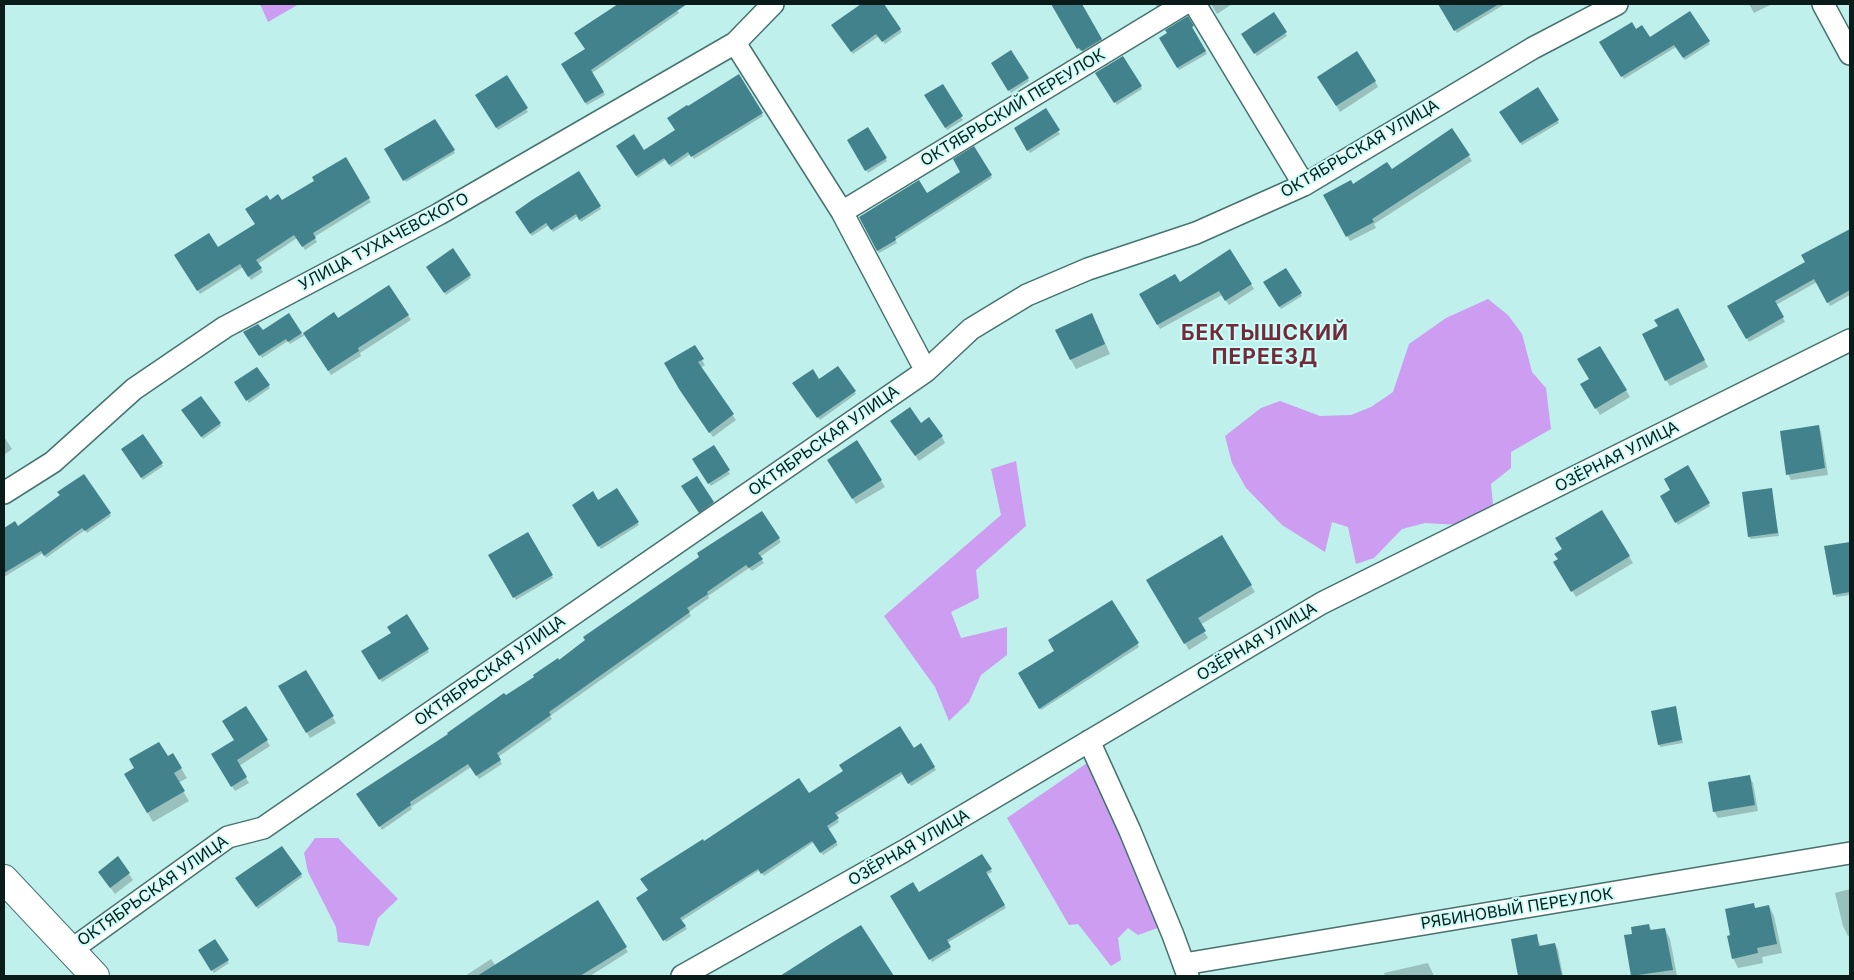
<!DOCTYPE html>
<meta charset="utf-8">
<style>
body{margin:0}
#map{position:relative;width:1854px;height:980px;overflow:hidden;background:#bff0eb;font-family:Inter,sans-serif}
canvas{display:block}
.frame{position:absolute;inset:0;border:5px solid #091c1a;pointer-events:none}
</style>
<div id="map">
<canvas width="1854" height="980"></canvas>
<div class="frame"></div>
</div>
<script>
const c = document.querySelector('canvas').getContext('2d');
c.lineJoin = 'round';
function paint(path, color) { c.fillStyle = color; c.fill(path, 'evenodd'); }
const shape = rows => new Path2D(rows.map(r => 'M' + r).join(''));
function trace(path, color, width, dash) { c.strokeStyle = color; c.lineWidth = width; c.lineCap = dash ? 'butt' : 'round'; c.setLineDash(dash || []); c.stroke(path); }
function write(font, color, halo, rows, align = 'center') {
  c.font = font + ' Inter,sans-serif'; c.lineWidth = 4; c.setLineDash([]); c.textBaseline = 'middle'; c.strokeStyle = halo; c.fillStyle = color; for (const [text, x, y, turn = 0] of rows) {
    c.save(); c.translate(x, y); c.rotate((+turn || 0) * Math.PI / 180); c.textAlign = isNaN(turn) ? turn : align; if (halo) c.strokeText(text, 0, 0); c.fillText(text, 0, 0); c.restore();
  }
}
const green = shape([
 [260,4,299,4,268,22],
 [1488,299,1508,315,1522,334,1532,372,1546,388,1551,429,1511,452,1511,468,1491,484,1493,505,1459,525,1425,523,1402,529,1374,558,1356,564,1348,527,1332,522,1325,552,1282,525,1246,488,1232,463,1225,436,1261,408,1280,401,1320,416,1351,415,1371,407,1393,392,1409,344,1446,318],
 [1016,461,1026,526,976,570,979,598,951,612,961,638,1007,627,1007,655,981,675,969,702,949,721,935,687,884,616,1001,515,991,469],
 [1087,763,1163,926,1138,935,1128,928,1118,938,1121,960,1111,966,1078,924,1069,925,1007,818],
 [315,838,338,838,398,899,378,918,369,946,338,942,336,927,308,872,304,853]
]);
const shadow = shape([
 [621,4,673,4,679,13,592,73,605,95,587,105,562,64,586,49,576,33],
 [863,4,882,4,902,32,885,44,879,36,853,54,833,25],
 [1062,4,1081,4,1103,42,1084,53,1082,50,1080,51,1055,8],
 [1155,4,1166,4,1158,9],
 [1211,4,1232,4,1217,14],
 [1439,4,1505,4,1457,33],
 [1749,4,1772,4,1754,13],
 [1690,13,1710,44,1685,60,1676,47,1624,79,1601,43,1636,31,1650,39],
 [1273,14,1287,36,1257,56,1243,35],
 [1187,18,1207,54,1179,70,1160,38],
 [1011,52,1029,81,1011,93,992,63],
 [1123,57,1142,89,1117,105,1097,73],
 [738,76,763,116,694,159,691,154,671,167,666,159,638,178,618,146,644,152,676,131,687,108],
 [507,77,528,112,498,130,477,95],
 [1319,77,1375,81,1378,87,1340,112],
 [942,86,963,120,947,130,926,96],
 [1538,89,1559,123,1522,145,1501,112],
 [1045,110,1060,134,1030,153,1015,129],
 [435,120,455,153,406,182,385,150],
 [868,129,887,161,868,173,849,140],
 [974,148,992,178,895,240,897,243,879,253,860,217,926,195,962,172],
 [1469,156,1472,161,1374,224,1376,228,1350,241,1325,195,1391,171],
 [345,159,371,202,314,237,317,242,305,250,297,238,258,264,263,272,251,280,243,267,200,294,176,255,218,249,256,224,270,201,282,202,316,181],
 [579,173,601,209,581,222,578,216,553,232,549,225,532,236,517,213],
 [1850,230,1850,295,1830,306,1817,282,1776,305,1785,322,1749,342,1729,306,1807,263,1803,256],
 [453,250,471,278,446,295,428,267],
 [1230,251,1254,289,1229,305,1222,295,1160,329,1141,294,1179,283],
 [1286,270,1302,296,1281,309,1265,283],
 [389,286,411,320,360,353,361,356,331,375,305,335,290,344,288,341,262,358,245,332,262,332,289,314,302,335,334,314,338,320],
 [1681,315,1708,367,1670,386,1666,380,1659,327],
 [1097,324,1110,354,1076,369,1071,360],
 [694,346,705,365,700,368,736,420,713,437,684,395],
 [1600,347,1630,397,1600,415,1582,385,1591,379],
 [838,367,856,394,820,420,796,386,819,381],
 [257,368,270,388,249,403,235,383],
 [184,413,220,424,221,426,203,439],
 [921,424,942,437,945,443,919,461,896,428],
 [1818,426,1821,432,1828,475,1791,480,1788,474],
 [142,436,163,466,143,480,122,450],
 [4,437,12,449,4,455],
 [857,442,885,487,856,504,828,460],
 [713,447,730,474,711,486,694,459],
 [1687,467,1710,506,1678,525,1662,497,1672,491],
 [83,476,111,516,87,533,85,530,46,558,43,553,4,577,4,532,16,524,18,528,61,496],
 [696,478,714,505,701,514,683,487],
 [617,489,639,525,601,549,573,505,598,501],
 [1771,489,1779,536,1751,539,1749,537],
 [1602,512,1633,563,1576,597,1555,563,1559,560,1563,550],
 [762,513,781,542,760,557,764,563,752,571,749,568,708,596,709,598,689,612,691,616,550,716,552,719,498,757,502,764,479,779,471,767,411,807,412,809,382,830,360,798,558,661],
 [528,534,553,578,516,600,490,556],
 [1221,537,1255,592,1200,625,1208,638,1189,650,1148,581],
 [1850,543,1850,595,1836,597,1825,547],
 [1112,602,1139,647,1041,710,1019,674,1056,651],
 [406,616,429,652,382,682,363,651,392,633],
 [306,671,336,723,310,738,280,686],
 [245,707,270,746,239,766,249,783,235,791,212,755,236,740],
 [1675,708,1683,743,1660,747,1659,744],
 [920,745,936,770,911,786,903,774,836,816,839,822,827,830,838,845,823,855,814,842,764,876,760,870,681,921,687,929,666,942,638,898,649,891,703,843],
 [173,755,187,778,178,783,189,801,153,822,126,775],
 [1749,776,1753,783,1758,811,1718,818,1714,811],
 [982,855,992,872,986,875,1006,908,947,943,951,950,932,962,892,896,918,894],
 [118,858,133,880,115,894,103,878],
 [301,874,302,877,258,909,238,881],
 [1850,889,1850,935,1848,936,1843,926,1835,893],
 [597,902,628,952,590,976,465,976,491,959,496,966],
 [1753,904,1756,909,1769,906,1774,916,1782,953,1762,957,1763,963,1738,968,1733,958,1732,936],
 [1649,925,1652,931,1665,929,1670,939,1677,976,1632,976,1625,936,1633,935],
 [861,926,891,974,888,976,782,976],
 [1536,935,1541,947,1555,944,1558,950,1563,976,1519,976,1512,940],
 [215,941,229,963,214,973,200,950],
 [1428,963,1434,976,1385,976,1384,973]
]);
const building = shape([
 [618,4,687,4,591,70,604,92,585,103,561,64,585,49,574,33],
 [861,4,884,4,901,29,882,42,876,34,851,52,831,25],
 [1051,4,1082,4,1102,39,1082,51,1079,48,1077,49],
 [1438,4,1499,4,1454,31],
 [1690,11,1710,41,1683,58,1674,45,1621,77,1599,42,1632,22,1636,29,1642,25,1650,37],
 [1274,12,1287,32,1254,54,1241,34],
 [1188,16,1194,26,1192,27,1206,51,1177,68,1159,38,1167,33,1165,30],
 [1011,50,1029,78,1008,91,991,63],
 [1357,51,1376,81,1336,106,1317,77],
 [1123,56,1142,86,1114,103,1095,73],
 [739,74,763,113,691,157,688,152,669,165,664,158,636,176,616,146,634,134,644,150,675,130,667,118,687,105,688,106],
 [507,75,528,108,496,128,475,95],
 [943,84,963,116,945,128,924,95],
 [1538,87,1559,120,1520,143,1499,112],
 [1046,108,1060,130,1027,151,1014,128],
 [435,119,455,150,403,181,384,149],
 [868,127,887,158,865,171,847,140],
 [1452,128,1470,155,1372,219,1374,222,1346,237,1323,195,1351,180,1353,184,1387,162,1392,169],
 [974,146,992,175,895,237,896,240,877,251,859,217,919,180,927,193,960,172,953,159],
 [346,157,370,198,313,233,316,238,302,247,294,235,256,260,262,268,248,277,240,264,197,291,174,255,209,233,218,247,255,224,245,209,267,195,270,200,278,194,282,200,314,181,312,177],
 [579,171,601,206,579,220,576,214,551,230,546,223,530,234,515,212,532,200],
 [1850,229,1850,290,1827,303,1814,279,1775,301,1784,317,1746,339,1727,306,1805,262,1801,255],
 [453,248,471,275,444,293,426,267],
 [1230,249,1252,284,1225,301,1219,291,1157,325,1139,294,1175,274,1180,282],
 [1286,268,1302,293,1279,307,1263,282],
 [389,285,409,315,358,348,359,351,328,371,303,333,334,312,338,318],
 [1678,308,1705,360,1665,381,1642,334,1658,326,1654,320],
 [289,313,302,333,288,342,286,339,259,356,243,332,258,324,263,330],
 [1092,313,1105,344,1070,360,1055,330],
 [695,345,704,359,698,362,734,414,709,433,679,389,664,363],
 [1600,346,1627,390,1595,409,1580,384,1589,379,1577,359],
 [838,366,856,391,817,418,792,383,813,369,819,379],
 [257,367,270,385,246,401,234,382],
 [201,396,221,423,201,437,181,410],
 [910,407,921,423,929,417,943,436,915,456,890,421],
 [1819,425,1825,468,1786,475,1780,431],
 [143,434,163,463,141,478,121,449],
 [857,440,882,480,852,499,827,460],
 [714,445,730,470,708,484,692,459],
 [1688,465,1710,503,1675,523,1660,496,1670,490,1664,479],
 [84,474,111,513,85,531,82,528,44,556,41,551,4,573,4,528,15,521,18,526,60,495,57,492],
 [697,476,714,502,699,513,681,486],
 [617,488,639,522,598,547,572,505,593,491,598,500],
 [1772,488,1778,533,1748,537,1742,492],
 [1602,510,1630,556,1571,592,1553,562,1558,559,1554,554,1562,549,1555,538],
 [762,511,780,538,758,553,763,559,749,568,746,565,707,592,708,594,687,608,690,612,549,712,551,715,497,753,501,760,476,776,468,764,410,802,411,805,379,827,356,794,448,734,447,733,504,693,506,695,534,677,533,675,558,658,559,660,585,640,583,637,699,557,697,553],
 [528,532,553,575,513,598,488,555],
 [1222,535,1252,585,1198,618,1206,631,1184,644,1146,580],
 [1850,542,1850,592,1833,595,1824,546],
 [1112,600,1139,643,1039,709,1018,673,1054,651,1048,640],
 [407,614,429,649,379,680,361,651,391,633,387,627],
 [306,670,334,716,306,733,278,686],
 [246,706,268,740,237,760,247,777,231,787,211,754,234,740,222,721],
 [1676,706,1682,740,1658,745,1651,711],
 [900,726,914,748,921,743,935,767,908,784,901,772,835,813,839,818,827,826,837,842,820,853,812,841,761,874,758,869,680,918,686,926,663,941,636,898,648,890,640,879,703,839,704,841,799,778,809,793,843,771,839,765],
 [159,742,168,756,173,753,182,768,174,773,185,791,147,813,124,774,134,768,129,759],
 [1750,775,1755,805,1713,812,1708,782],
 [282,846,302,874,256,907,235,878],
 [982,854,992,869,986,872,1005,905,947,940,951,947,929,960,890,896,913,882,919,892],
 [118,856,130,873,110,888,98,872],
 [598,900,627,947,580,976,477,976],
 [1754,903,1755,908,1769,905,1777,944,1757,948,1758,953,1732,959,1727,936,1730,935,1725,909],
 [1649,924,1650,930,1665,928,1673,970,1631,976,1624,935,1632,934,1631,927],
 [861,925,894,976,780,976,833,942],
 [1537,934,1539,946,1555,943,1562,976,1518,976,1511,939],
 [215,939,229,960,211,971,198,950]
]);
const street = shape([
 [1195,4,1304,185],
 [1823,4,1850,54],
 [735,43,842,212,926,371],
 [842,212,1184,4],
 [4,493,53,462,134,389,225,327,439,214,735,43,773,4],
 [1089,741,1130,831,1173,935,1188,976],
 [71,950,228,837,263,828,926,371,971,329,1027,295,1088,269,1196,233,1304,185,1533,48,1617,4],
 [1184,964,1850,853],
 [682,976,904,851,1322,603,1850,340]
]);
const secondary = shape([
 [4,879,95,976]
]);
const streetNames = [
 ["ОКТЯБРЬСКИЙ ПЕРЕУЛОК",1013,108,-31],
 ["ОКТЯБРЬСКАЯ УЛИЦА",1360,149,-30],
 ["УЛИЦА ТУХАЧЕВСКОГО",384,242,-28],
 ["ОКТЯБРЬСКАЯ УЛИЦА",824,441,-35],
 ["ОЗЁРНАЯ УЛИЦА",1617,457,-27],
 ["ОЗЁРНАЯ УЛИЦА",1257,642,-31],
 ["ОКТЯБРЬСКАЯ УЛИЦА",490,671,-35],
 ["ОЗЁРНАЯ УЛИЦА",909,848,-30],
 ["ОКТЯБРЬСКАЯ УЛИЦА",153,891,-35],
 ["РЯБИНОВЫЙ ПЕРЕУЛОК",1517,909,-9]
];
const districtNames = [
 ["БЕКТЫШСКИЙ",1265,334],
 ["ПЕРЕЕЗД",1265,358]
];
paint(green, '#cc9df1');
paint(shadow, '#0003');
paint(building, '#42828c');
trace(street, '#467370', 24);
trace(secondary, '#467370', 30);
trace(street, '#fff', 21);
trace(secondary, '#fff', 28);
write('16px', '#091c1a', '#ccfdf8', streetNames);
c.letterSpacing = '1px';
write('bold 21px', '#712b3b', '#ccfdf8', districtNames);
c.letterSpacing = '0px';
</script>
